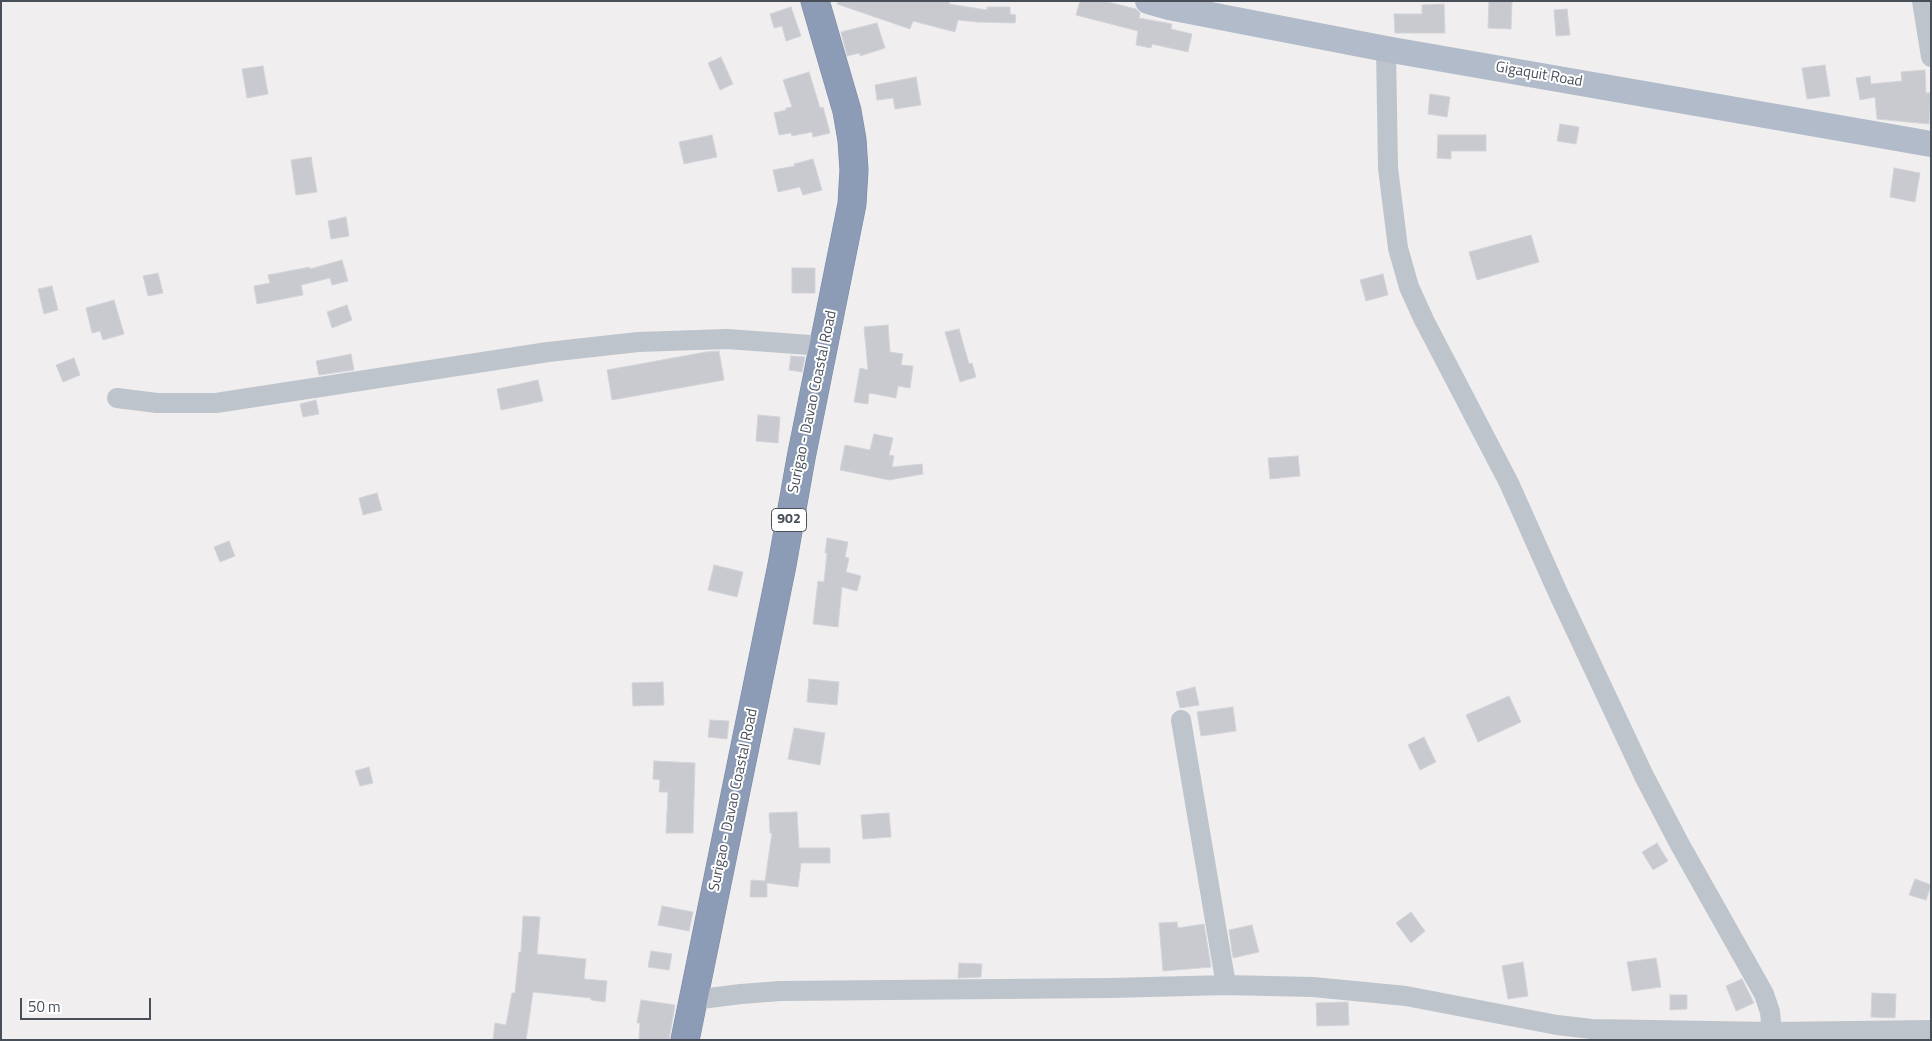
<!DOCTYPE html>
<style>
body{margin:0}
#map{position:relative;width:1932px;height:1041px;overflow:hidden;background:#f0eeee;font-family:"Titillium Web",sans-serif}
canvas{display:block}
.frame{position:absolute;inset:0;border:2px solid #494f59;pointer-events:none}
.scale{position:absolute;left:20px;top:998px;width:131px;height:22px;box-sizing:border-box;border:2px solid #494f59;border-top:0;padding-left:6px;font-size:15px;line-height:18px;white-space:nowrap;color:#494f59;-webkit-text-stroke:4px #fff;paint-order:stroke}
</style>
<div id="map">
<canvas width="1932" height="1041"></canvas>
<div class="frame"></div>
<div class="scale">50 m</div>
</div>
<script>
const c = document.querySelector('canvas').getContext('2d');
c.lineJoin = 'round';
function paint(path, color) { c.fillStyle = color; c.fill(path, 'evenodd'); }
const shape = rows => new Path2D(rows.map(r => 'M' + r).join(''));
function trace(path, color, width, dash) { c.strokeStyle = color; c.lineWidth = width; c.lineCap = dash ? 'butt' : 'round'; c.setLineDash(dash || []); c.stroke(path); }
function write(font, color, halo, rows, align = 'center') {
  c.font = font + ' "Titillium Web",sans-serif'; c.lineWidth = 4; c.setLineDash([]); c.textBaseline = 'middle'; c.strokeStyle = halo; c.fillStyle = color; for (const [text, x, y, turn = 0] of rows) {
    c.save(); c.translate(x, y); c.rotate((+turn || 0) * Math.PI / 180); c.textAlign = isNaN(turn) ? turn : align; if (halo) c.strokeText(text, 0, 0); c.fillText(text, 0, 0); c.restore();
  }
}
const building = shape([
 [838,1,950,1,949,4,987,10,987,7,1010,7,1010,14,1016,15,1015,23,977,22,958,20,955,32,913,21,910,29,837,4,838,1],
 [1080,1,1104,1,1136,9,1140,13,1139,18,1172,24,1171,29,1192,34,1188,52,1152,44,1151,48,1136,45,1138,31,1076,15,1080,1],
 [1489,1,1512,1,1511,29,1488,28,1489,1],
 [1444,4,1445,33,1395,33,1394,14,1422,14,1422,5,1444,4],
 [791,7,801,36,786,41,782,26,774,28,770,14,791,7],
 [1567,9,1570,35,1556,36,1554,10,1567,9],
 [877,23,885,48,860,56,860,53,847,56,841,32,877,23],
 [721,57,733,84,720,90,708,63,721,57],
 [1825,65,1830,96,1807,99,1802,68,1825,65],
 [263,66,268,94,247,98,242,69,263,66],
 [1925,70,1926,93,1931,93,1929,124,1877,119,1875,97,1860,100,1856,78,1870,76,1871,84,1902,81,1901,72,1925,70],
 [809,72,820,108,823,107,830,133,813,137,812,132,792,136,791,133,779,135,774,113,786,110,786,108,792,107,783,80,809,72],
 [916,77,921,105,895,109,893,98,877,100,875,85,916,77],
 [1430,94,1450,97,1447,117,1428,114,1430,94],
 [1560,124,1579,127,1576,144,1557,141,1560,124],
 [712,135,717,157,684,164,679,142,712,135],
 [1438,135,1486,135,1486,151,1451,151,1451,159,1437,158,1438,135],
 [311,157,317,192,296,195,291,160,311,157],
 [813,159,822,190,803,195,800,187,778,192,773,170,795,166,794,164,813,159],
 [1894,168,1920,173,1915,202,1890,197,1894,168],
 [346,217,349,236,331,239,328,221,346,217],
 [1531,235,1539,262,1477,280,1469,252,1531,235],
 [342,260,348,281,332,285,330,278,301,285,303,295,257,304,254,286,270,283,268,275,310,267,310,269,342,260],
 [792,268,815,268,815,293,792,293,792,268],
 [158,273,163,293,148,296,143,276,158,273],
 [1383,274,1388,295,1366,301,1360,280,1383,274],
 [52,286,58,310,44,314,38,289,52,286],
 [114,300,124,334,103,340,100,331,92,333,86,308,114,300],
 [347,305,352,320,332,328,327,312,347,305],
 [888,325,890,352,903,354,901,365,913,366,910,388,898,386,896,398,869,393,868,404,854,402,860,368,868,370,864,327,888,325],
 [959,329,969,364,972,363,976,377,960,382,945,332,959,329],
 [719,351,724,380,612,400,607,370,706,352,719,351],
 [351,354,354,370,319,375,316,361,351,354],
 [791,356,805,357,802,372,789,370,791,356],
 [74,358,80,375,63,382,56,365,74,358],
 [538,380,543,401,501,410,497,389,538,380],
 [316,400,319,414,303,417,300,404,316,400],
 [758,415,780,417,778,443,756,441,758,415],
 [874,434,893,438,889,455,894,456,892,467,922,464,923,474,889,480,840,470,845,445,870,450,874,434],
 [1298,456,1300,476,1270,479,1268,458,1298,456],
 [377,493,382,510,363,515,359,498,377,493],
 [827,538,848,542,845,557,849,558,846,572,861,576,857,591,842,587,838,627,813,624,818,581,824,582,827,553,825,553,827,538],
 [229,541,235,556,220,562,214,547,229,541],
 [714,565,743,572,737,597,708,590,714,565],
 [809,679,839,682,837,705,807,702,809,679],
 [663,682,664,705,633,706,632,683,663,682],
 [1195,687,1199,705,1180,708,1176,692,1195,687],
 [1509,696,1521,722,1478,742,1466,715,1509,696],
 [1233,707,1236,731,1201,736,1197,712,1233,707],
 [710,720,729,721,727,739,708,737,710,720],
 [794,728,825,733,820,765,788,759,794,728],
 [1424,737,1436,762,1420,770,1408,745,1424,737],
 [654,761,695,763,693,833,666,833,668,792,659,792,660,780,653,779,654,761],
 [369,767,373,783,360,786,355,771,369,767],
 [797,812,799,848,830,848,830,863,801,863,798,887,767,883,767,897,750,897,751,880,765,881,772,833,770,833,769,813,797,812],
 [889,813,891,837,863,839,861,815,889,813],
 [1657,843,1668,861,1653,870,1642,852,1657,843],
 [1915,879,1931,885,1926,900,1909,895,1915,879],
 [662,906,693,912,689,931,658,925,662,906],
 [1411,912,1425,931,1411,943,1396,923,1411,912],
 [523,916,540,917,537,954,586,959,584,979,607,981,605,1002,591,1000,591,998,533,992,526,1040,493,1040,495,1023,506,1025,512,993,515,993,519,952,521,952,523,916],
 [1177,922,1178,928,1204,924,1211,967,1163,971,1159,923,1177,922],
 [1252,925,1259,952,1233,958,1229,930,1252,925],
 [651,951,672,954,669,970,648,967,651,951],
 [1656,958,1661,987,1632,991,1627,962,1656,958],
 [1523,962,1528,996,1508,999,1502,966,1523,962],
 [959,963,982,964,981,977,958,978,959,963],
 [1742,979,1754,1003,1736,1011,1726,986,1742,979],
 [1872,993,1896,994,1895,1018,1871,1017,1872,993],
 [1670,995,1687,995,1687,1009,1670,1010,1670,995],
 [641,1000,675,1005,669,1040,639,1040,640,1023,637,1023,641,1000],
 [1348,1002,1349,1025,1317,1026,1316,1003,1348,1002]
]);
const minor = shape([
 [1922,1,1931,57],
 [1386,49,1388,168,1398,248,1409,287,1424,320,1509,483,1559,595,1644,776,1679,843,1764,994,1770,1012,1772,1032],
 [117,398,157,403,216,403,548,352,638,342,727,339,824,346],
 [1181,720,1226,985],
 [693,1000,741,994,780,991,1111,988,1226,985,1313,987,1406,996,1557,1025,1592,1029,1772,1032,1931,1030]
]);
const major = shape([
 [1148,1,1169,7,1386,49,1931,144]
]);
const highway = shape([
 [685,1040,782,565,801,458,852,204,854,170,852,140,847,111,815,1]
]);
const shields = [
 [789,520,35]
];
const shieldNames = [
 ["902",789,520]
];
const streetNames = [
 ["Gigaquit Road",1539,75,10],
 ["Surigao - Davao Coastal Road",813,402,-78],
 ["Surigao - Davao Coastal Road",734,800,-78]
];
paint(building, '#c9cad0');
trace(building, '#d3d4d9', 1);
trace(highway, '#7787a2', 29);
trace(minor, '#bec4cb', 20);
trace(major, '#b1bbc9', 26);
trace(highway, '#8c9cb7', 28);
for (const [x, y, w] of shields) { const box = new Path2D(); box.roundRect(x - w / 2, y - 11.5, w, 23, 4); c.fillStyle = '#fff'; c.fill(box); trace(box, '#494f59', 1); }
write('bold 14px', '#494f59', null, shieldNames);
write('15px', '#494f59', '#fff', streetNames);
</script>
